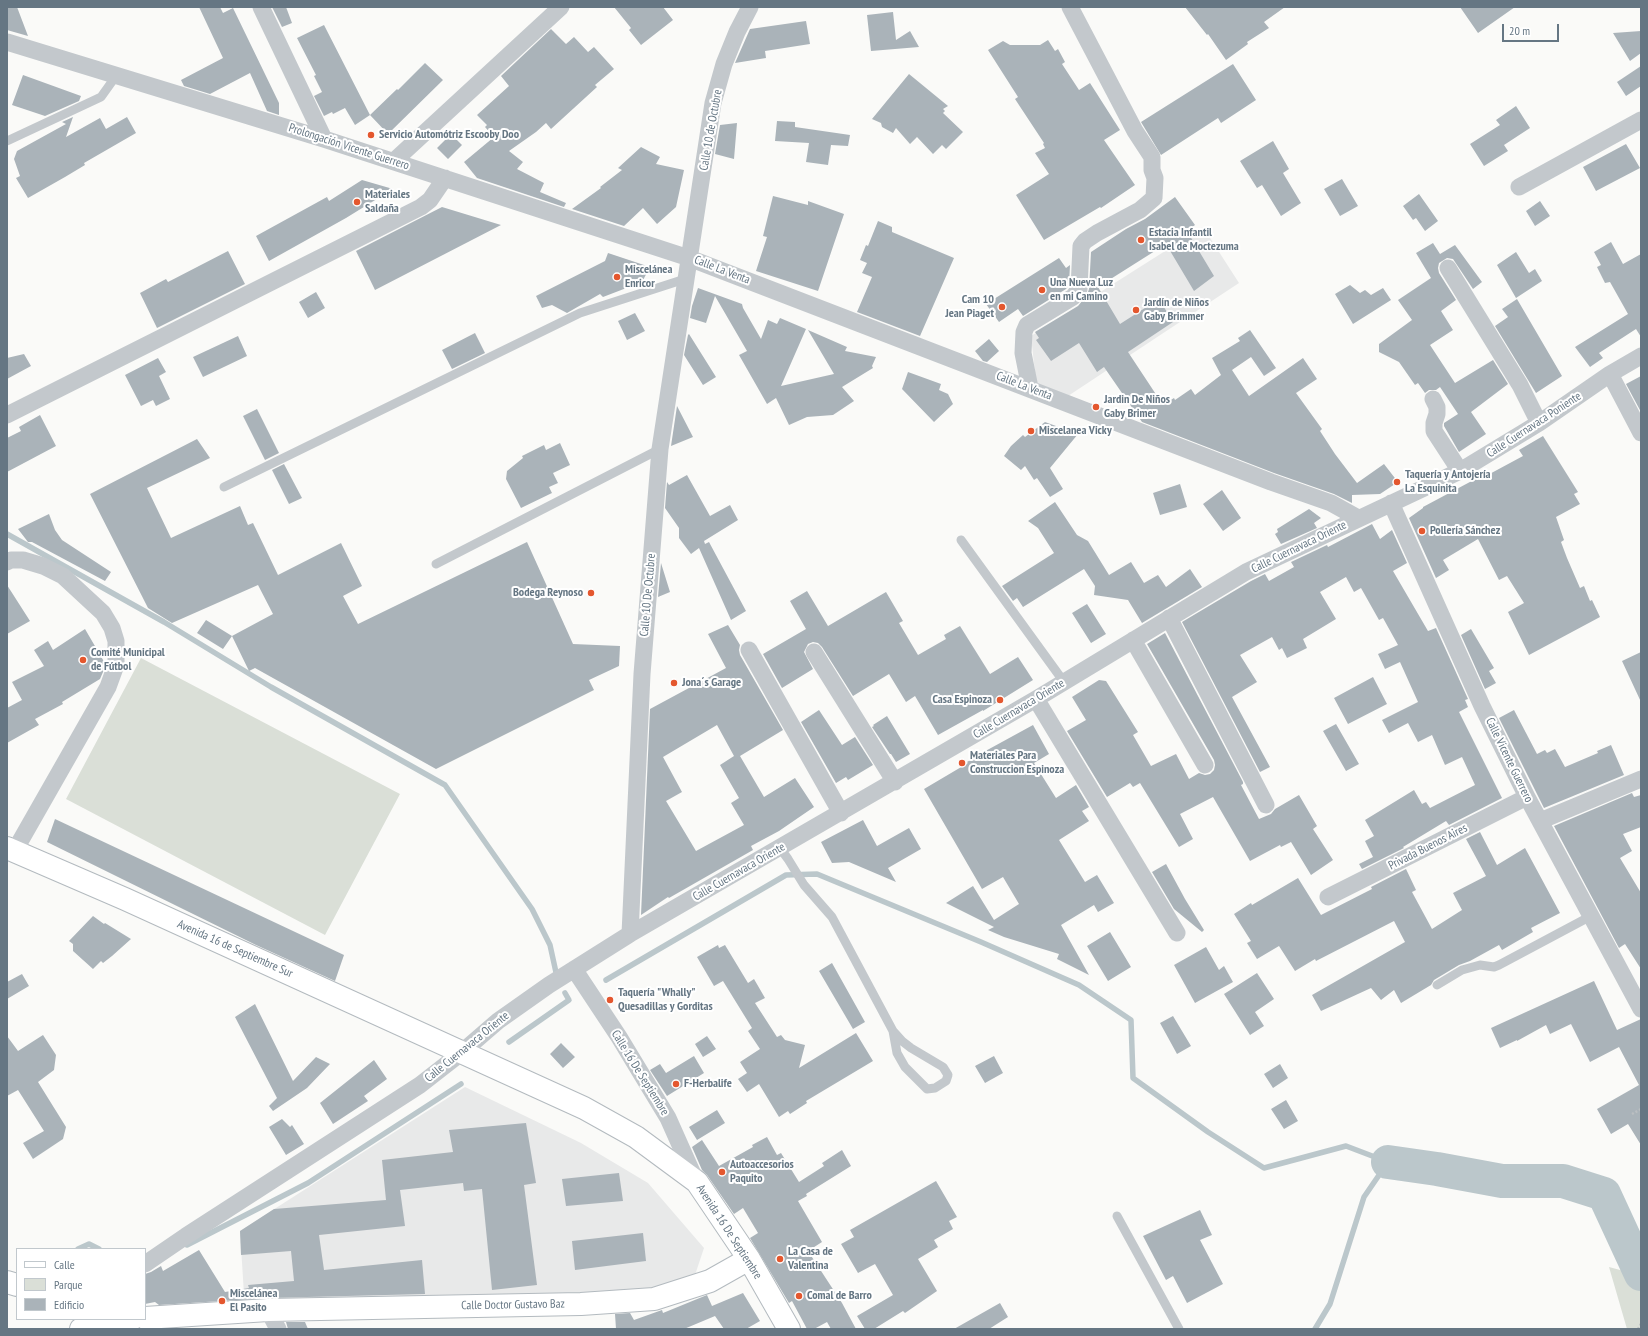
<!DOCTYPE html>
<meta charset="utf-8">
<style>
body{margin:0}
#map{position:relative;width:1648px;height:1336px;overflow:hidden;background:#fafaf8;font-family:"PT Sans Narrow",sans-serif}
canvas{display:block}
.frame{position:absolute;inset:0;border:8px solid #657683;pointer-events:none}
.legend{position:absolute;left:16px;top:1248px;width:130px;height:72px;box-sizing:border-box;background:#fff;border:1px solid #c1c8cd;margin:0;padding:5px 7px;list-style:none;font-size:12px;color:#657683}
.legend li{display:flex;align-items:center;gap:8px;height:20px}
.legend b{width:20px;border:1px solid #c1c8cd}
.scale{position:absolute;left:1502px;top:24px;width:57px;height:18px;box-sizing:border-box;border:2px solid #657683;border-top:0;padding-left:5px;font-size:12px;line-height:14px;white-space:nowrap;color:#657683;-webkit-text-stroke:3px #fff;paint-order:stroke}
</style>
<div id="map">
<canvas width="1648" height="1336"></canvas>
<div class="frame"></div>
<ul class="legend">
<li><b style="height:5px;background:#fff"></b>Calle</li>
<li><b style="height:11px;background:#dadfd7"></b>Parque</li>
<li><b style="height:11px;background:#aab3b9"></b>Edificio</li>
</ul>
<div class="scale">20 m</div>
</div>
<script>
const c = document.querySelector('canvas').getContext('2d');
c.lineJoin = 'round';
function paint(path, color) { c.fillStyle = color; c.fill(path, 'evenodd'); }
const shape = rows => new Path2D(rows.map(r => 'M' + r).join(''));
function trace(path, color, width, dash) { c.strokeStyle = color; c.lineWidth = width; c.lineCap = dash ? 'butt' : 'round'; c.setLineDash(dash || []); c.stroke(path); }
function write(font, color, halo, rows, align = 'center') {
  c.font = font + ' "PT Sans Narrow",sans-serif'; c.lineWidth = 4; c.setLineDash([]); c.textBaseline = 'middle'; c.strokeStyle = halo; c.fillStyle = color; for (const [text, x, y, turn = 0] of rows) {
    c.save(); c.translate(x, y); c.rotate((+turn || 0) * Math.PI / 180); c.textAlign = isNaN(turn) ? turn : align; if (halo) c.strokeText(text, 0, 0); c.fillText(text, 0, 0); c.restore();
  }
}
const built = shape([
 [1203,227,1239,283,1068,396,1037,391,1031,336],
 [465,1087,581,1143,648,1183,704,1248,692,1284,615,1299,245,1310,240,1231]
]);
const green = shape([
 [141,658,400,794,325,935,66,799],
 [1609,1267,1635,1274,1641,1294,1641,1329,1627,1329]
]);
const stream = shape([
 [7,534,164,622,271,687,445,785,532,909,550,945,557,977],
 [606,980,786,875,817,874,981,942,1079,985,1131,1020,1133,1078,1208,1132,1264,1168,1346,1146,1388,1162,1364,1197,1330,1304,1315,1329],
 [509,1042,569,1000,565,993],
 [187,1245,308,1183,461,1084],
 [78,1249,89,1244,99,1249]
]);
const river = shape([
 [1388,1162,1437,1169,1502,1181,1563,1181,1604,1194,1641,1274]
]);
const building = shape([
 [7,7,17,7,28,36,7,30],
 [199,7,220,7,223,13,233,8,279,103,279,115,267,111,250,73,210,94,184,86,181,80,223,58],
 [272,7,286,7,292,23,282,27],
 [614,7,663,7,673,20,641,45,629,30,631,28],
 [1185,7,1285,7,1264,22,1269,28,1247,42,1248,44,1226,60,1208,34,1207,35],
 [1460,7,1515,7,1478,33],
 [893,12,896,40,910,31,919,47,871,51,867,15],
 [806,21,810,44,765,51,766,58,735,63,750,29],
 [324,25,370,115,355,125,345,108,333,114,332,112,324,116,314,96,322,92,314,76,316,75,297,38],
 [551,29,566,44,574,37,588,52,594,47,614,69,595,85,597,87,551,129,546,123,536,132,509,151,523,162,517,169,544,183,540,192,566,203,564,207,477,178,464,162,494,137,485,127,487,125,477,115,509,86,501,76],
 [1641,31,1641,53,1630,61,1613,33],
 [1048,40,1055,51,1058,49,1065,62,1062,64,1079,90,1090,83,1120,130,1104,140,1135,185,1101,208,1100,207,1044,240,1016,195,1049,174,1035,153,1045,148,1043,144,1044,143,1015,99,1018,97,988,50,1003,41,1010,45,1040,45],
 [425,63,443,80,388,134,370,115,397,89,398,90],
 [1233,64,1256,100,1221,123,1218,118,1161,155,1141,122],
 [1641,66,1641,86,1626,96,1617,82],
 [909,74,948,106,943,109,945,111,943,113,963,132,946,149,942,145,933,154,917,137,910,144,896,128,893,133,882,127,881,123,872,119],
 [23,75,81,96,79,101,45,116,12,105],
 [1516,106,1530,128,1504,145,1508,151,1484,166,1470,144,1500,125,1496,120],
 [73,117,66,137,100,118,106,129,127,117,136,133,84,163,85,165,65,177,28,198,16,178,20,176,14,159,17,151,66,124,62,122],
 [777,121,795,122,795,127,850,135,848,146,831,145,828,165,806,162,809,143,775,141],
 [737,123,734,159,715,154,720,125],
 [451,134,462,145,448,159,437,148],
 [1273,141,1289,169,1283,173,1301,203,1281,216,1262,185,1257,188,1240,161],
 [1626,144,1640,168,1596,191,1583,167],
 [641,147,660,157,656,164,684,170,676,207,657,224,643,208,624,226,572,209,601,188,600,187,622,170,618,168],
 [1342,179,1358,206,1340,216,1324,189],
 [362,180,393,189,346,218,269,261,256,236,327,197,329,201],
 [1419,194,1438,221,1425,231,1416,218,1413,220,1403,206],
 [773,196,808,205,808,201,844,214,818,291,756,271,767,237,763,236],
 [1175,197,1195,225,1187,231,1214,276,1194,291,1166,244,1098,287,1120,324,1159,299,1173,322,1128,352,1163,405,1174,398,1175,400,1191,389,1195,395,1221,375,1212,358,1240,341,1238,338,1250,330,1276,368,1264,376,1251,357,1232,370,1249,396,1303,358,1317,379,1296,393,1322,429,1320,431,1335,454,1357,483,1384,464,1398,482,1380,494,1352,495,1352,503,1334,494,1274,473,1142,422,1104,367,1097,372,1079,343,1051,361,1036,340,1039,338,1035,332,1078,306,1087,295,1089,289,1091,252,1126,229,1145,219],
 [1540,201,1550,216,1535,226,1526,211],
 [442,207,501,225,375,290,356,251],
 [878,221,892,227,892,232,954,258,920,336,857,312,872,277,862,273,867,263,860,260,866,245,868,246],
 [1611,242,1623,264,1641,254,1641,337,1636,329,1599,353,1603,358,1590,367,1575,347,1628,314,1610,282,1605,283,1597,267,1601,265,1594,252],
 [1433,243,1440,254,1455,245,1482,282,1473,289,1453,259,1447,258,1439,263,1438,268,1439,273,1456,300,1441,311,1453,330,1430,345,1455,383,1493,360,1508,384,1471,412,1486,434,1459,452,1444,426,1444,423,1458,414,1440,387,1436,390,1429,390,1425,393,1418,383,1415,385,1399,362,1379,352,1379,344,1412,320,1398,300,1431,278,1416,253],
 [228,251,245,284,157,328,140,293,166,279,168,282],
 [1516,252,1529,273,1535,269,1542,281,1516,298,1497,265],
 [608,253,650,267,642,282,603,297,600,294,567,313,552,305,542,308,536,296,605,261],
 [1059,258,1066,268,1070,265,1069,285,1066,289,1023,316,1018,309,999,322,986,304],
 [1350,285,1360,293,1365,290,1371,295,1383,288,1391,300,1353,324,1335,294],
 [698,288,742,304,743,308,761,339,768,320,777,324,780,318,806,329,781,386,834,374,808,330,847,347,845,351,876,357,872,366,873,368,842,387,854,401,833,415,807,417,789,425,776,398,767,404,739,355,747,351,715,296,706,323,690,318,692,306],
 [316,292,325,308,308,318,299,302],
 [1517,299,1562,376,1536,393,1495,326,1508,317,1502,309],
 [635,313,645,331,627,340,618,321],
 [475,333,485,353,452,369,442,350],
 [689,334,716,377,703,385,684,355,688,335],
 [238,336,247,356,203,377,193,357],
 [989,339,999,351,987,362,983,361,975,351],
 [24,354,31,366,7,379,7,358],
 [158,358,166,372,159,376,170,399,156,406,153,400,141,406,125,375],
 [908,372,941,384,939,390,948,394,953,404,934,422,902,389],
 [1641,376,1641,412,1626,384],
 [677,406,693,437,671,446],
 [257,409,279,453,265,460,243,416],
 [40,415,56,446,7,472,7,438,21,431,19,427],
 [1045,422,1078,434,1050,468,1063,489,1050,497,1037,478,1034,480,1025,466,1021,470,1004,456,1011,446,1023,435,1025,437],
 [1543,436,1578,492,1574,494,1580,504,1556,517,1564,540,1561,542,1567,558,1580,588,1584,586,1590,601,1592,600,1600,617,1529,655,1508,612,1524,603,1507,576,1499,580,1478,539,1443,560,1449,570,1436,578,1409,518,1423,508,1423,507,1483,475,1484,477,1523,456,1519,450],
 [197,439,210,458,147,488,171,538,240,506,248,525,253,523,278,575,341,543,362,586,343,596,358,624,527,542,573,644,620,646,619,666,589,680,594,690,436,769,255,668,249,671,232,636,273,614,258,585,172,623,148,608,90,494],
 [560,443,570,465,553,473,558,483,549,487,552,493,521,508,506,479,507,471,523,458,522,456,544,445,546,450],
 [284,464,302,498,289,504,272,470],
 [687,475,710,516,730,505,738,520,704,541,705,544,709,542,746,611,731,620,699,548,691,554,679,538,679,528,665,508,667,482,669,485],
 [1180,484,1187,507,1160,515,1153,493],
 [1222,490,1241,518,1223,531,1203,504],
 [1055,502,1077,535,1088,541,1109,575,1131,562,1144,583,1158,575,1166,587,1190,569,1202,587,1142,623,1128,600,1094,595,1095,586,1084,569,1023,607,1017,598,1013,601,1002,586,1054,553,1038,528,1028,521],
 [1309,509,1321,518,1314,523,1317,528,1281,544,1275,534,1278,532,1277,529],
 [49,514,55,530,62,540,111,572,105,581,32,542,28,542,18,529],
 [1372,524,1380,539,1392,530,1407,563,1393,571,1428,631,1436,628,1468,699,1465,700,1468,707,1459,712,1502,798,1449,825,1446,821,1403,847,1404,848,1362,869,1359,864,1373,857,1365,841,1374,836,1365,820,1414,790,1422,804,1426,802,1430,808,1475,785,1462,757,1445,765,1432,735,1418,742,1408,723,1389,733,1382,720,1418,702,1400,662,1385,669,1378,654,1398,645,1383,618,1379,620,1361,588,1354,592,1346,577,1320,592,1336,619,1303,639,1307,648,1287,658,1282,648,1279,650,1272,637,1240,655,1257,682,1232,697,1270,767,1260,772,1182,622,1251,581,1265,574,1269,581,1294,567,1291,562,1327,545,1328,547],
 [661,563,670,592,658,597],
 [7,585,30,621,7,634],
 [807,591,828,626,886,592,903,621,899,623,918,655,946,639,944,635,960,626,990,674,1018,657,1033,680,983,711,983,710,938,735,915,696,906,702,889,674,853,696,822,647,818,643,813,642,808,644,804,652,813,669,782,688,763,654,806,629,790,601],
 [1087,604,1106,634,1091,643,1072,613],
 [206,620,232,636,223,649,197,633],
 [728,625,740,645,739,650,740,655,783,730,740,756,764,797,795,778,814,807,779,831,751,846,753,850,669,898,668,897,641,915,650,709,726,668,708,634],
 [717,725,734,756,720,765,739,798,731,803,744,825,696,851,666,801,682,792,663,757],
 [85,629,106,665,100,679,62,702,63,704,35,719,39,725,7,743,7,708,22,700,12,682,44,666,34,650,48,641,53,650],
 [1471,629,1494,668,1489,671,1496,683,1485,689,1461,635],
 [1165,633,1243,782,1243,784,1241,785,1259,819,1271,814,1275,809,1299,795,1317,826,1313,829,1333,860,1311,875,1291,842,1281,847,1280,845,1250,861,1213,797,1180,814,1193,839,1179,847,1140,783,1133,787,1130,783,1107,797,1067,731,1086,720,1072,697,1099,680,1106,681,1138,732,1133,735,1151,766,1176,754,1189,779,1199,773,1205,775,1210,774,1214,770,1215,765,1214,760,1147,644],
 [1641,652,1641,702,1622,661],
 [1373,677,1387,704,1348,724,1334,698],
 [819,710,842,745,855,737,873,765,848,780,846,777,836,783,801,722],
 [1514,710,1537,754,1545,750,1547,753,1555,749,1565,767,1598,753,1597,751,1611,745,1624,775,1544,808,1499,718],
 [887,716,910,754,896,762,891,754,890,754,872,727,874,726,873,725],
 [1336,724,1359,764,1346,771,1323,731],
 [1033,725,1049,754,1034,763,1056,798,1076,785,1089,807,1082,811,1089,821,1059,840,1085,882,1097,875,1114,903,1098,912,1094,905,1061,925,1089,975,1057,959,1059,954,1004,937,988,930,994,927,946,903,973,886,994,920,1019,904,1003,877,982,889,924,789,968,763,967,762,980,754],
 [1632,793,1634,797,1641,795,1641,827,1623,834,1632,851,1620,858,1641,893,1641,969,1625,944,1619,948,1554,826],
 [55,819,344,955,335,981,256,945,47,842],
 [863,820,877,846,909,828,921,849,888,868,896,882,849,862,832,863,821,842],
 [1480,832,1497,865,1525,848,1560,913,1531,928,1533,932,1502,950,1499,945,1470,961,1459,965,1434,980,1431,985,1401,1003,1394,990,1381,1000,1371,988,1321,1011,1312,995,1405,942,1394,921,1316,961,1315,959,1295,971,1279,946,1257,959,1247,943,1251,941,1234,914,1251,903,1252,905,1298,878,1321,915,1372,889,1371,887,1406,869,1416,890,1412,892,1432,929,1462,910,1453,893,1486,876,1466,839],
 [1166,864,1185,899,1204,930,1202,932,1174,909,1152,872],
 [93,916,104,924,105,923,131,939,112,956,103,963,101,961,93,969,73,951,73,944,69,941],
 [1110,932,1131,967,1108,981,1087,946],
 [718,945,719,948,725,945,748,983,754,979,765,998,755,1003,777,1037,781,1035,785,1040,805,1045,799,1068,856,1033,873,1061,806,1101,807,1103,790,1114,788,1111,779,1117,759,1084,747,1092,738,1079,747,1073,740,1062,760,1049,748,1031,752,1028,723,981,714,986,697,957],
 [1206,947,1219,970,1224,966,1233,982,1195,1003,1174,965],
 [832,963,865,1022,853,1029,819,971],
 [1257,973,1274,999,1255,1012,1264,1026,1250,1035,1224,994],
 [22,974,29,986,7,999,7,982],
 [1594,981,1617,1030,1641,1019,1641,1145,1628,1124,1611,1134,1597,1109,1639,1085,1619,1047,1590,1062,1571,1024,1550,1034,1546,1025,1517,1041,1517,1040,1500,1048,1491,1028],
 [255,1004,293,1081,316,1057,330,1064,307,1088,273,1111,269,1106,277,1098,235,1017],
 [1173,1016,1191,1046,1177,1054,1160,1023],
 [43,1035,56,1055,54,1070,38,1082,66,1127,63,1139,33,1159,23,1143,44,1131,18,1090,7,1096,7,1036,18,1051],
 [707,1036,716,1049,703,1057,695,1044],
 [561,1043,575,1057,563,1068,550,1054],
 [694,1056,704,1073,667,1096,650,1070,660,1064,666,1073],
 [994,1056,1003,1073,985,1083,975,1066],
 [374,1060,387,1079,364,1096,368,1101,333,1124,320,1103],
 [1280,1064,1288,1078,1273,1088,1264,1074],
 [1286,1100,1298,1121,1284,1129,1271,1109],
 [717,1110,725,1123,697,1140,689,1127],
 [282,1119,290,1127,292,1125,304,1144,286,1155,269,1127],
 [526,1123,536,1183,524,1185,537,1285,492,1290,482,1189,464,1191,463,1183,400,1190,405,1226,319,1235,324,1270,422,1260,425,1294,268,1298,159,1305,155,1302,145,1304,145,1274,151,1272,161,1266,163,1271,199,1250,225,1292,249,1288,248,1285,294,1281,291,1251,241,1255,240,1231,274,1209,386,1200,382,1160,453,1152,449,1130],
 [767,1137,777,1155,781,1153,799,1182,824,1166,822,1163,842,1150,851,1166,806,1194,807,1196,798,1201,822,1242,808,1251,842,1303,856,1329,831,1329,827,1322,814,1329,807,1329,792,1301,789,1303,750,1238,758,1233,743,1208,734,1214,707,1175,702,1170,692,1147,702,1140,719,1166,753,1147,752,1145],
 [619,1173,623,1201,566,1206,562,1179],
 [936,1181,957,1217,949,1221,953,1229,934,1240,938,1247,918,1259,937,1291,905,1313,903,1311,874,1329,865,1329,857,1316,893,1295,875,1264,858,1273,841,1244,854,1237,850,1230],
 [1200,1210,1212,1235,1200,1240,1223,1284,1187,1303,1173,1276,1166,1280,1143,1236],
 [643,1233,646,1261,575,1270,572,1241],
 [743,1293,760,1321,746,1329,724,1329,715,1316,684,1329,616,1329,615,1314,630,1313,634,1320,662,1310,663,1313,707,1295,712,1306],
 [1000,1303,1008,1317,989,1329,954,1329],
 [286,1322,305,1322,308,1329,288,1329]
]);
const path = shape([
 [1632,1114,1641,1109],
 [1638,1329,1641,1324]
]);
const lane = shape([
 [7,141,101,97,116,76],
 [224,487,580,313,685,279],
 [961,540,1064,682],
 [436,564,660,449],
 [780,848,788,859,804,885,832,917,893,1031,897,1053,905,1067,927,1089,935,1088,946,1081,948,1075,943,1067,911,1048,902,1041,893,1031],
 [1437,985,1462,970,1480,965,1494,967,1499,965,1591,916],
 [1117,1216,1179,1329]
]);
const street = shape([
 [261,7,324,139],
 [7,42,324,139,689,258,1271,482,1331,503,1358,518],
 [394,161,561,7],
 [1519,187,1641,120],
 [1448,268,1520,385,1539,423],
 [1610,374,1641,433],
 [1030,388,1023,353,1024,332,1027,325,1073,297,1079,289,1081,246,1085,241,1097,233,1140,210,1154,198,1155,178,1152,170,1152,157,1135,131,1070,7],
 [1433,399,1437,407,1437,414,1434,423,1434,431,1460,471],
 [7,415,421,207,430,200,445,178],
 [1391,503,1482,706,1527,797,1641,1009],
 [7,562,11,560,23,560,43,566,63,576,103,613,112,628,116,641,116,665,108,687,14,852],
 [1169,618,1266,805],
 [1133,640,1205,765],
 [749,650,841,813],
 [814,652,895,782],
 [1036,699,1177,933],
 [1540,821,1641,779],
 [1328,897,1527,797],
 [630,934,642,674,660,449,713,103,724,64,737,32,750,7],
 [574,969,619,1037,668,1118,696,1181],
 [145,1264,186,1236,420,1085,461,1053,498,1021,549,985,630,934,1036,699,1246,572,1460,471,1539,423,1610,374,1641,356],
 [268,1310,278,1329]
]);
const secondary = shape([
 [7,848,125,899,584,1108,636,1137,697,1182,749,1259,789,1329],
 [7,1282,17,1285],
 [145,1318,268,1310,581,1304,654,1299,710,1281,749,1259],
 [81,1329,97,1321,132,1319]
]);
const markers = [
 [371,135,4,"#e4572e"],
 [357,202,4,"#e4572e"],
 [1141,240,4,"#e4572e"],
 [617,277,4,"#e4572e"],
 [1042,290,4,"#e4572e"],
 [1002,307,4,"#e4572e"],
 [1136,310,4,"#e4572e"],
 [1096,407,4,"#e4572e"],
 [1031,431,4,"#e4572e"],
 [1397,482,4,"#e4572e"],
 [1422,531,4,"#e4572e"],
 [591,593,4,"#e4572e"],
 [83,660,4,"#e4572e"],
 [674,683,4,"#e4572e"],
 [1000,700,4,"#e4572e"],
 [962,763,4,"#e4572e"],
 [610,1000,4,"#e4572e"],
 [676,1084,4,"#e4572e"],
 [722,1172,4,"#e4572e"],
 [780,1259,4,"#e4572e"],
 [799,1296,4,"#e4572e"],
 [222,1301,4,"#e4572e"]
];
const streetNames = [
 ["Calle 10 de Octubre",711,130,-80],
 ["Prolongación Vicente Guerrero",349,147,18],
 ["Calle La Venta",722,270,21],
 ["Calle La Venta",1024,386,21],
 ["Calle Cuernavaca Poniente",1534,425,-33],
 ["Calle Cuernavaca Oriente",1299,547,-26],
 ["Calle 10 De Octubre",648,595,-85],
 ["Calle Cuernavaca Oriente",1019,709,-31],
 ["Calle Vicente Guerrero",1509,760,64],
 ["Privada Buenos Aires",1428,847,-27],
 ["Calle Cuernavaca Oriente",739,872,-30],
 ["Avenida 16 de Septiembre Sur",235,949,24],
 ["Calle Cuernavaca Oriente",467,1047,-39],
 ["Calle 16 De Septiembre",640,1073,58],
 ["Avenida 16 De Septiembre",729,1232,57],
 ["Calle Doctor Gustavo Baz",513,1305,-1]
];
const poiNames = [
 ["Servicio Automótriz Escooby Doo",379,135],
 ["Materiales",365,195],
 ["Saldaña",365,209],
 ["Estacia Infantil",1149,233],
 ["Isabel de Moctezuma",1149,247],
 ["Miscelánea",625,270],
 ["Enricor",625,284],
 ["Una Nueva Luz",1050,283],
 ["en mi Camino",1050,297],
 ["Cam 10",994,300,"right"],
 ["Jean Piaget",994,314,"right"],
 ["Jardín de Niños",1144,303],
 ["Gaby Brimmer",1144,317],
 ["Jardin De Niños",1104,400],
 ["Gaby Brimer",1104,414],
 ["Miscelanea Vicky",1039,431],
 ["Taquería y Antojería",1405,475],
 ["La Esquinita",1405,489],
 ["Pollería Sánchez",1430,531],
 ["Bodega Reynoso",583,593,"right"],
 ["Comité Municipal",91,653],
 ["de Fútbol",91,667],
 ["Jona´s Garage",682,683],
 ["Casa Espinoza",992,700,"right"],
 ["Materiales Para",970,756],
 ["Construccion Espinoza",970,770],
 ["Taquería \"Whally\"",618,993],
 ["Quesadillas y Gorditas",618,1007],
 ["F-Herbalife",684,1084],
 ["Autoaccesorios",730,1165],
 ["Paquito",730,1179],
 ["La Casa de",788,1252],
 ["Valentina",788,1266],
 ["Miscelánea",230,1294],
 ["El Pasito",230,1308],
 ["Comal de Barro",807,1296]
];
paint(built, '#e8e9e9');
paint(green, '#dadfd7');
trace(stream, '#bbc7cb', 5.5);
trace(river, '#bbc7cb', 34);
paint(building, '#aab3b9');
trace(secondary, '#b3babf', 24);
trace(path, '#bbbfc2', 2.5, [2, 2]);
trace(lane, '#c3c8cc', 9);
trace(street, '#c3c8cc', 17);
trace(secondary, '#fff', 22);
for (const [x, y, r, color] of markers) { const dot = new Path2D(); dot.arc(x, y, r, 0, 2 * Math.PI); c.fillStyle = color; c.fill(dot); trace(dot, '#fff', 1.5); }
write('12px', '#657683', '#fff', streetNames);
write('bold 12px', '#657683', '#fff', poiNames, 'left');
</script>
